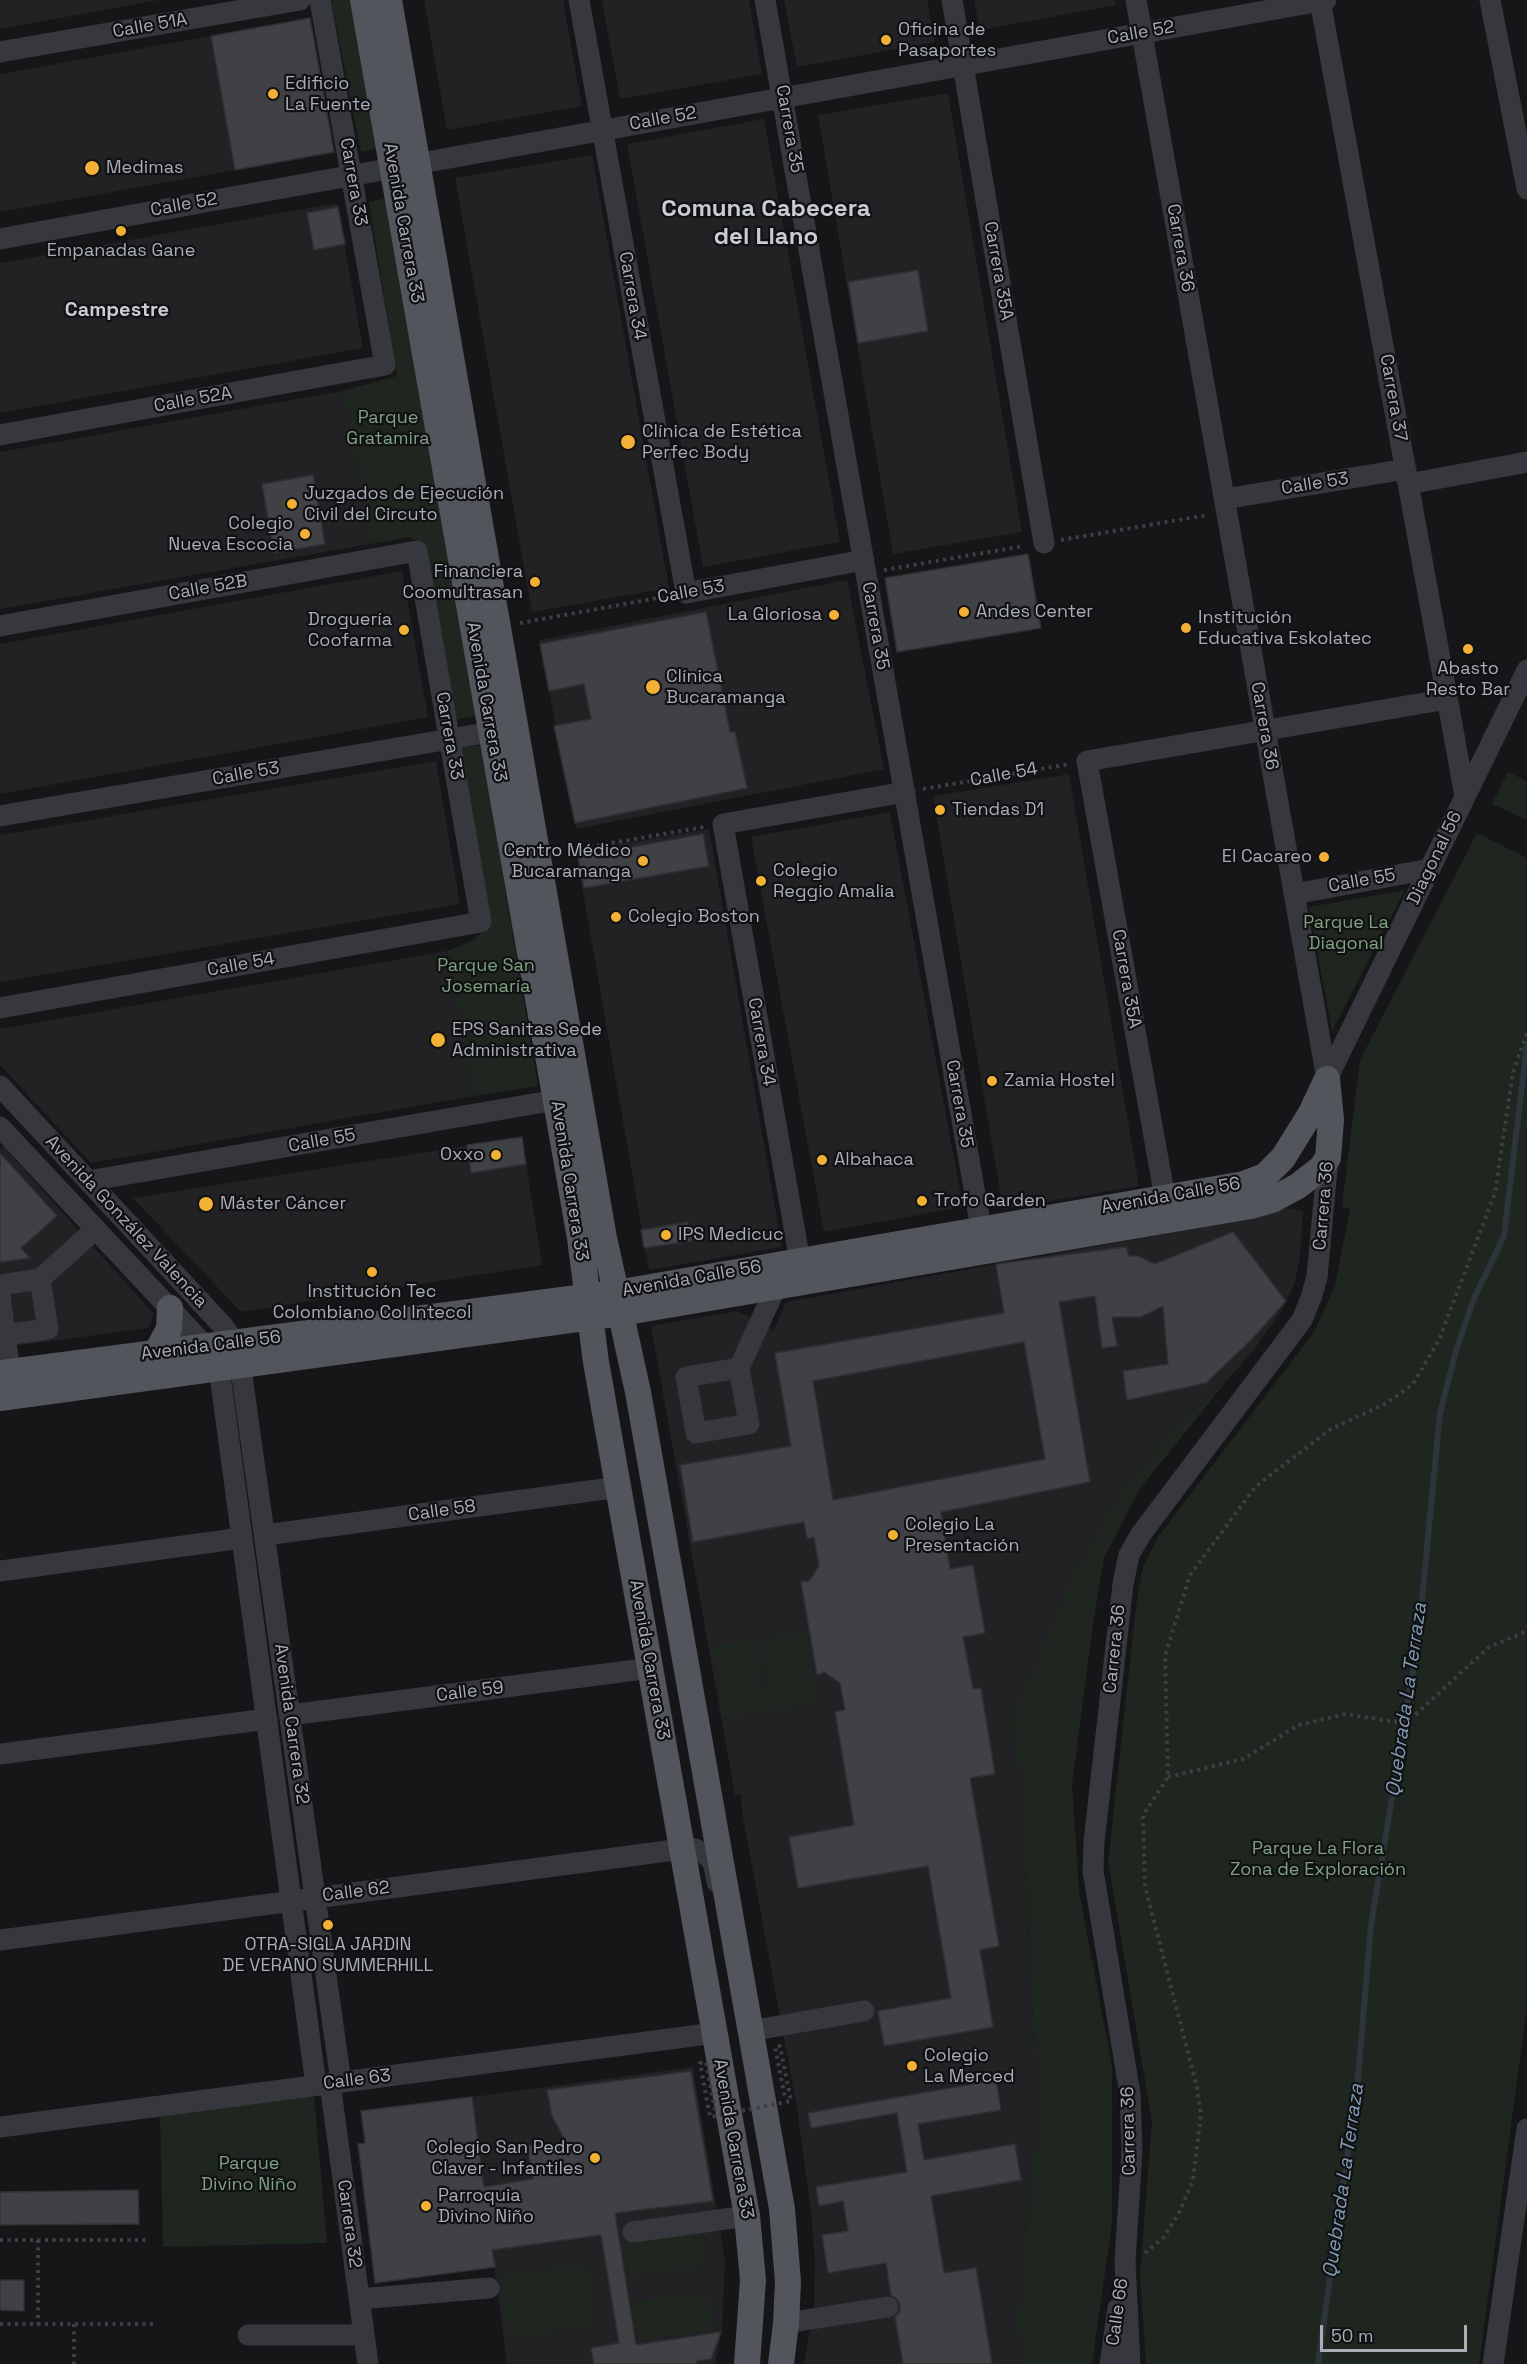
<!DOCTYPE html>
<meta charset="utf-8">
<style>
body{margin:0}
#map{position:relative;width:1527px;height:2364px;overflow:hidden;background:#161618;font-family:"Space Grotesk",sans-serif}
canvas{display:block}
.scale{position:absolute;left:1320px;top:2325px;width:147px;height:27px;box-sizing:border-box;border:3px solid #a8adb8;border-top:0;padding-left:8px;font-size:18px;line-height:21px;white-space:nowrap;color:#a8adb8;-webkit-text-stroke:4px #111113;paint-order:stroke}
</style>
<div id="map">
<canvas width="1527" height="2364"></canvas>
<div class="scale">50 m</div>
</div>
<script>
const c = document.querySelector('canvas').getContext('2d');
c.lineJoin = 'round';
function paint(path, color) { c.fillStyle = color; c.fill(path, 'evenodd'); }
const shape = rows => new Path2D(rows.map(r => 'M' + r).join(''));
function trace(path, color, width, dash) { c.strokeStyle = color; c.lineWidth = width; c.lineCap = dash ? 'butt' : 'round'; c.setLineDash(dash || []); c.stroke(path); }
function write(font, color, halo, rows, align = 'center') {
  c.font = font + ' "Space Grotesk",sans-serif'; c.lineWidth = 4.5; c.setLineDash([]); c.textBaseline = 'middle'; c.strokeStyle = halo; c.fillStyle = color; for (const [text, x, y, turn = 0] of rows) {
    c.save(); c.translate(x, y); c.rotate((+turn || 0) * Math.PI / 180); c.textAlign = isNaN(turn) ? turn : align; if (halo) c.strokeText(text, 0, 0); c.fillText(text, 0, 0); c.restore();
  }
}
const built = shape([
 [0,0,159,0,0,29],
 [424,0,563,0,582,106,447,130],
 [602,0,749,0,762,74,620,99],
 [784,0,927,0,935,42,797,67],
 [974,0,1115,0,1116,5,980,30],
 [211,36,235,170,0,212,0,74],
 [948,93,1022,532,893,554,818,115],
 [764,119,840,542,703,567,627,144],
 [592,155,669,588,532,612,455,178],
 [337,203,363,348,0,413,0,263],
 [342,391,370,544,0,609,0,452],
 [402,571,428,717,0,794,0,644],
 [847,580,884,769,576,829,539,640],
 [436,761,460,904,0,982,0,835],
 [1069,774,1139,1186,1003,1209,933,796],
 [890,812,963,1207,824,1232,751,837],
 [709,829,782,1247,649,1270,576,852],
 [447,951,473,1096,91,1163,0,1065,0,1029],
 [522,1137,542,1265,241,1312,133,1198],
 [3,1146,154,1314,148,1328,0,1348,0,1149],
 [1286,1208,1303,1211,1300,1258,1294,1285,1282,1310,1254,1350,1229,1378,1180,1422,1121,1492,1011,1722,1021,1787,1033,2019,1036,2127,1016,2321,1022,2364,804,2364,814,2305,815,2260,811,2212,797,2108,742,1812,741,1795,735,1795,651,1326,737,1311,774,1330,786,1302,1259,1217],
 [693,2067,725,2261,722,2329,715,2364,507,2364,472,2097]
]);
const green = shape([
 [331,0,352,0,379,148,361,152],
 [386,198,479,716,455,720,423,544,410,537,370,544,342,391,397,376,369,202],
 [481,745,538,1086,473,1096,447,951,472,941,488,926,461,748],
 [1508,772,1527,781,1527,820,1492,804],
 [1477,833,1527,858,1527,2007,1479,2364,1146,2364,1140,2274,1152,2121,1108,1862,1136,1606,1143,1567,1158,1537,1314,1332,1335,1286,1350,1209,1342,1206,1360,1060],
 [1405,890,1332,1031,1309,907],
 [1229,1378,1139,1490,1104,1558,1093,1624,1072,1785,1079,1891,1112,2066,1112,2223,1092,2364,1022,2364,1016,2321,1036,2127,1033,2019,1021,1787,1011,1722,1072,1578,1121,1492,1180,1422],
 [805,1632,816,1704,771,1711,761,1639],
 [757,1640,767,1712,723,1718,712,1646],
 [314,2096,327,2243,163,2247,160,2116],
 [700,2228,705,2266,629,2277,624,2238],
 [587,2264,596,2326,508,2338,499,2276],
 [709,2292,714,2330,638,2340,633,2302]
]);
const stream = shape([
 [1318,2364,1357,2088,1371,1925,1418,1641,1440,1413,1456,1351,1473,1301,1504,1236,1527,1044]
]);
const building = shape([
 [310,18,334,152,235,170,211,36,310,18],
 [338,207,345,244,314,250,307,213,338,207],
 [918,270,928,331,858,343,848,282,918,270],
 [313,475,325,544,274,553,262,484,313,475],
 [1028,554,1041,628,897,652,885,578,1028,554],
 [706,612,730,732,735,732,747,788,575,823,554,726,591,719,584,684,549,691,540,644,706,612],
 [703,834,709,866,584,888,578,857,703,834],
 [522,1137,526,1164,471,1173,467,1145,522,1137],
 [0,1153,57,1216,21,1248,30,1258,0,1262,0,1153],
 [688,1222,692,1241,644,1248,641,1230,688,1222],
 [1233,1232,1286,1301,1252,1339,1206,1383,1127,1400,1123,1371,1168,1364,1163,1306,1141,1317,1112,1317,1117,1346,1102,1348,1095,1296,1059,1302,1090,1482,941,1512,950,1569,973,1565,985,1633,963,1637,973,1689,981,1688,995,1774,970,1778,999,1946,980,1950,993,2027,884,2046,878,2011,951,1998,928,1866,798,1888,789,1837,854,1825,835,1712,845,1710,840,1683,824,1672,817,1675,801,1582,809,1581,819,1566,814,1537,807,1539,804,1522,693,1542,680,1465,791,1446,775,1353,1004,1313,996,1264,1126,1247,1129,1256,1138,1256,1155,1264,1233,1232],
 [1024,1342,1045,1459,833,1500,813,1381,1024,1342],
 [691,2071,713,2201,615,2213,636,2345,721,2332,711,2359,696,2361,697,2364,594,2364,591,2348,619,2343,601,2235,492,2250,495,2267,375,2283,358,2144,365,2143,361,2111,472,2097,484,2187,533,2179,527,2146,566,2142,552,2116,547,2090,691,2071],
 [996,2080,1001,2110,918,2124,924,2160,1015,2144,1021,2180,931,2196,944,2273,976,2268,992,2364,903,2364,895,2317,900,2312,900,2304,897,2299,891,2295,886,2263,828,2273,822,2235,848,2231,843,2201,819,2206,816,2187,907,2172,897,2113,811,2128,808,2113,996,2080],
 [138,2190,139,2224,0,2225,0,2192,138,2190],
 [0,2280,24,2280,24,2311,0,2310,0,2280]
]);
const path = shape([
 [1061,540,1208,515],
 [884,570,1024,546],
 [520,623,669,596],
 [923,789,1070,764],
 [560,852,704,827],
 [1168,1777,1243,1759,1299,1725,1346,1714,1395,1722,1415,1715,1489,1647,1527,1631],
 [0,2240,148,2240],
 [38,2240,38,2324],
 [1145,2253,1164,2237,1180,2211,1193,2180,1201,2114,1197,2088,1145,1886,1143,1815,1168,1777,1165,1656,1190,1575,1256,1486,1331,1429,1387,1403,1413,1384,1439,1340,1495,1193,1513,1072,1527,1033],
 [0,2324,156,2324],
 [74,2324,74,2364]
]);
const minor = shape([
 [579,0,686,593,864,560],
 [765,0,984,1245],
 [952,0,1044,543],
 [1136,0,1327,1079],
 [1320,0,1465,796],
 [1490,0,1527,189],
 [0,52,300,0],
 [0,239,1326,0],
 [0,435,385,365,320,0],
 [1408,484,1527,462],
 [1224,499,1406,469],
 [0,626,417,551,481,922,0,1008],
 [0,816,491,732],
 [1294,894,1430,869],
 [1327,1079,1527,670],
 [0,1086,223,1326,235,1343,239,1355,341,2082],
 [0,1127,206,1347,219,1368,316,2085],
 [88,1181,556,1100],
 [1165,1198,1087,761,1447,699],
 [800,1261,723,824,905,792],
 [40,1279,96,1229],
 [0,1285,40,1279,48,1329,5,1335],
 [0,1296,10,1372],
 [739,1368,749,1424,696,1433,686,1377,739,1368],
 [739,1368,776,1287],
 [265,1535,619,1487],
 [0,1571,242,1538],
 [290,1715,651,1668],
 [0,1754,267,1719],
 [0,1940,682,1849,696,1849,710,1858,714,1866,717,1882],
 [750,2031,864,2011],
 [330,2083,368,2364],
 [0,2127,715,2033],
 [633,2232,747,2216],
 [359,2299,489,2288],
 [786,2323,888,2307],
 [248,2335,364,2335],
 [1110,2364,1118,2308],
 [1130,2364,1125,2261,1132,2150,1130,2094,1093,1871,1094,1842,1123,1584,1129,1555,1141,1534,1302,1320,1311,1298,1317,1277,1328,1158],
 [1493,2364,1527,2129]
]);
const major = shape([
 [363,0,580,1238,596,1362,747,2216,753,2280,747,2364],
 [389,0,604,1238,638,1392,782,2209,788,2282,786,2323,781,2364],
 [156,1353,169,1329,170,1308],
 [0,1373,616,1293,1244,1184,1265,1176,1283,1158,1311,1113,1327,1079],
 [0,1398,621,1313,1251,1206,1272,1200,1298,1186,1321,1168,1328,1158,1331,1119,1327,1079]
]);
const pathBridge = shape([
 [715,2110,706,2062,700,2063,710,2117,791,2101,780,2046,775,2047,785,2098]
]);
const markers = [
 [886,40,6,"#f2b134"],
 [273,94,6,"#f2b134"],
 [92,168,8,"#f2b134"],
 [121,231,6,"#f2b134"],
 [628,442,8,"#f2b134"],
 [292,504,6,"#f2b134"],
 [305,534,6,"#f2b134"],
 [535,582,6,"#f2b134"],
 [964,612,6,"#f2b134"],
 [834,615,6,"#f2b134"],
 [1186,628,6,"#f2b134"],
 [404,630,6,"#f2b134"],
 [1468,649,6,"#f2b134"],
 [653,687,8,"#f2b134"],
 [940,810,6,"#f2b134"],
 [1324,857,6,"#f2b134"],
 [643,861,6,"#f2b134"],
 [761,881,6,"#f2b134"],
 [616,917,6,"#f2b134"],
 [438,1040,8,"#f2b134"],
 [992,1081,6,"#f2b134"],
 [496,1155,6,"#f2b134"],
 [822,1160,6,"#f2b134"],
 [922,1201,6,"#f2b134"],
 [206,1204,8,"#f2b134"],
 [666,1235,6,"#f2b134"],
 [372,1272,6,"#f2b134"],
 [893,1535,6,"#f2b134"],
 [328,1925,6,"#f2b134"],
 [912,2066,6,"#f2b134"],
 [595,2158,6,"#f2b134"],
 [426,2206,6,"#f2b134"]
];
const streetNames = [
 ["Calle 51A",150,26,-10],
 ["Calle 52",1141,33,-10],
 ["Calle 52",663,119,-10],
 ["Carrera 35",789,129,80],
 ["Carrera 33",353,182,80],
 ["Calle 52",184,205,-10],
 ["Avenida Carrera 33",403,223,80],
 ["Carrera 36",1180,248,80],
 ["Carrera 35A",998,271,80],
 ["Carrera 34",632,296,80],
 ["Carrera 37",1393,398,80],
 ["Calle 52A",193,400,-10],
 ["Calle 53",1315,484,-9],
 ["Calle 52B",208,588,-10],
 ["Calle 53",691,592,-10],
 ["Carrera 35",875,626,80],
 ["Avenida Carrera 33",486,702,80],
 ["Carrera 36",1264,726,80],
 ["Carrera 33",449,736,80],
 ["Calle 53",246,774,-10],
 ["Calle 54",1004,775,-10],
 ["Diagonal 56",1435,858,-64],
 ["Calle 55",1362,881,-10],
 ["Calle 54",241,965,-10],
 ["Carrera 35A",1126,979,80],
 ["Carrera 34",761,1042,80],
 ["Carrera 35",959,1104,80],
 ["Calle 55",322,1141,-10],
 ["Avenida Carrera 33",569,1181,81],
 ["Avenida Calle 56",1171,1196,-10],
 ["Carrera 36",1324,1206,-85],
 ["Avenida González Valencia",126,1222,47],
 ["Avenida Calle 56",692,1279,-10],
 ["Avenida Calle 56",211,1346,-7],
 ["Calle 58",442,1511,-8],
 ["Carrera 36",1115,1649,-84],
 ["Avenida Carrera 33",649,1660,80],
 ["Calle 59",470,1692,-7],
 ["Avenida Carrera 32",291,1724,82],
 ["Calle 62",356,1892,-7],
 ["Calle 63",357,2080,-7],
 ["Carrera 36",1129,2131,-91],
 ["Avenida Carrera 33",733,2139,80],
 ["Carrera 32",349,2224,82],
 ["Calle 66",1118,2312,-82]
];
const poiNames = [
 ["Oficina de",898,30],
 ["Pasaportes",898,51],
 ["Edificio",285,84],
 ["La Fuente",285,105],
 ["Medimas",106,168],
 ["Empanadas Gane",121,251,"center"],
 ["Clínica de Estética",642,432],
 ["Perfec Body",642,453],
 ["Juzgados de Ejecución",304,494],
 ["Civil del Circuto",304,515],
 ["Colegio",293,524,"right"],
 ["Nueva Escocia",293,545,"right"],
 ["Financiera",523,572,"right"],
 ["Coomultrasan",523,593,"right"],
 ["Andes Center",976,612],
 ["La Gloriosa",822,615,"right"],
 ["Institución",1198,618],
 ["Educativa Eskolatec",1198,639],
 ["Droguería",392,620,"right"],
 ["Coofarma",392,641,"right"],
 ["Abasto",1468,669,"center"],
 ["Resto Bar",1468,690,"center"],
 ["Clínica",666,677],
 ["Bucaramanga",666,698],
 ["Tiendas D1",952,810],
 ["Centro Médico",631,851,"right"],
 ["Bucaramanga",631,872,"right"],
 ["El Cacareo",1312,857,"right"],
 ["Colegio",773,871],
 ["Reggio Amalia",773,892],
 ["Colegio Boston",628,917],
 ["EPS Sanitas Sede",452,1030],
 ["Administrativa",452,1051],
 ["Zamia Hostel",1004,1081],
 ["Oxxo",484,1155,"right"],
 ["Albahaca",834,1160],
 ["Trofo Garden",934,1201],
 ["Máster Cáncer",220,1204],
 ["IPS Medicuc",678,1235],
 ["Institución Tec",372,1292,"center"],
 ["Colombiano Col Intecol",372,1313,"center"],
 ["Colegio La",905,1525],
 ["Presentación",905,1546],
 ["OTRA-SIGLA JARDIN",328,1945,"center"],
 ["DE VERANO SUMMERHILL",328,1966,"center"],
 ["Colegio",924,2056],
 ["La Merced",924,2077],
 ["Colegio San Pedro",583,2148,"right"],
 ["Claver - Infantiles",583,2169,"right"],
 ["Parroquia",438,2196],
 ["Divino Niño",438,2217]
];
const parkNames = [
 ["Parque",388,418],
 ["Gratamira",388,439],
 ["Parque La",1346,923],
 ["Diagonal",1346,944],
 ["Parque San",486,966],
 ["Josemaría",486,987],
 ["Parque La Flora",1318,1849],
 ["Zona de Exploración",1318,1870],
 ["Parque",249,2164],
 ["Divino Niño",249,2185]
];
const neighbourhoodNames = [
 ["Campestre",117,311]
];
const waterNames = [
 ["Quebrada La Terraza",1407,1700,-82],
 ["Quebrada La Terraza",1344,2181,-82]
];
const districtNames = [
 ["Comuna Cabecera",766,209],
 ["del Llano",766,237]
];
paint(built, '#222225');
paint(green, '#1e261f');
trace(stream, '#2c353c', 6);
paint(building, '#404145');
trace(building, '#303034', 1.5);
trace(path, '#3d3f44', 4, [3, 4.5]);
trace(minor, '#37383d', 21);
trace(major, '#53555c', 26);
trace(pathBridge, '#3d3f44', 4, [3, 4.5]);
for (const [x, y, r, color] of markers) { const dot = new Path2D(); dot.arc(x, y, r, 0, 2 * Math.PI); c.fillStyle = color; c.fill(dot); trace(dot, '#111113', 2); }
write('18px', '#a8adb8', '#111113', streetNames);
write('18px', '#a8adb8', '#111113', poiNames, 'left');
write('18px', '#7fa381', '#111113', parkNames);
write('bold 20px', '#c9ccd4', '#111113', neighbourhoodNames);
write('italic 20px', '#7f9bb3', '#111113', waterNames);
write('bold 24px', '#c9ccd4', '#111113', districtNames);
</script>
